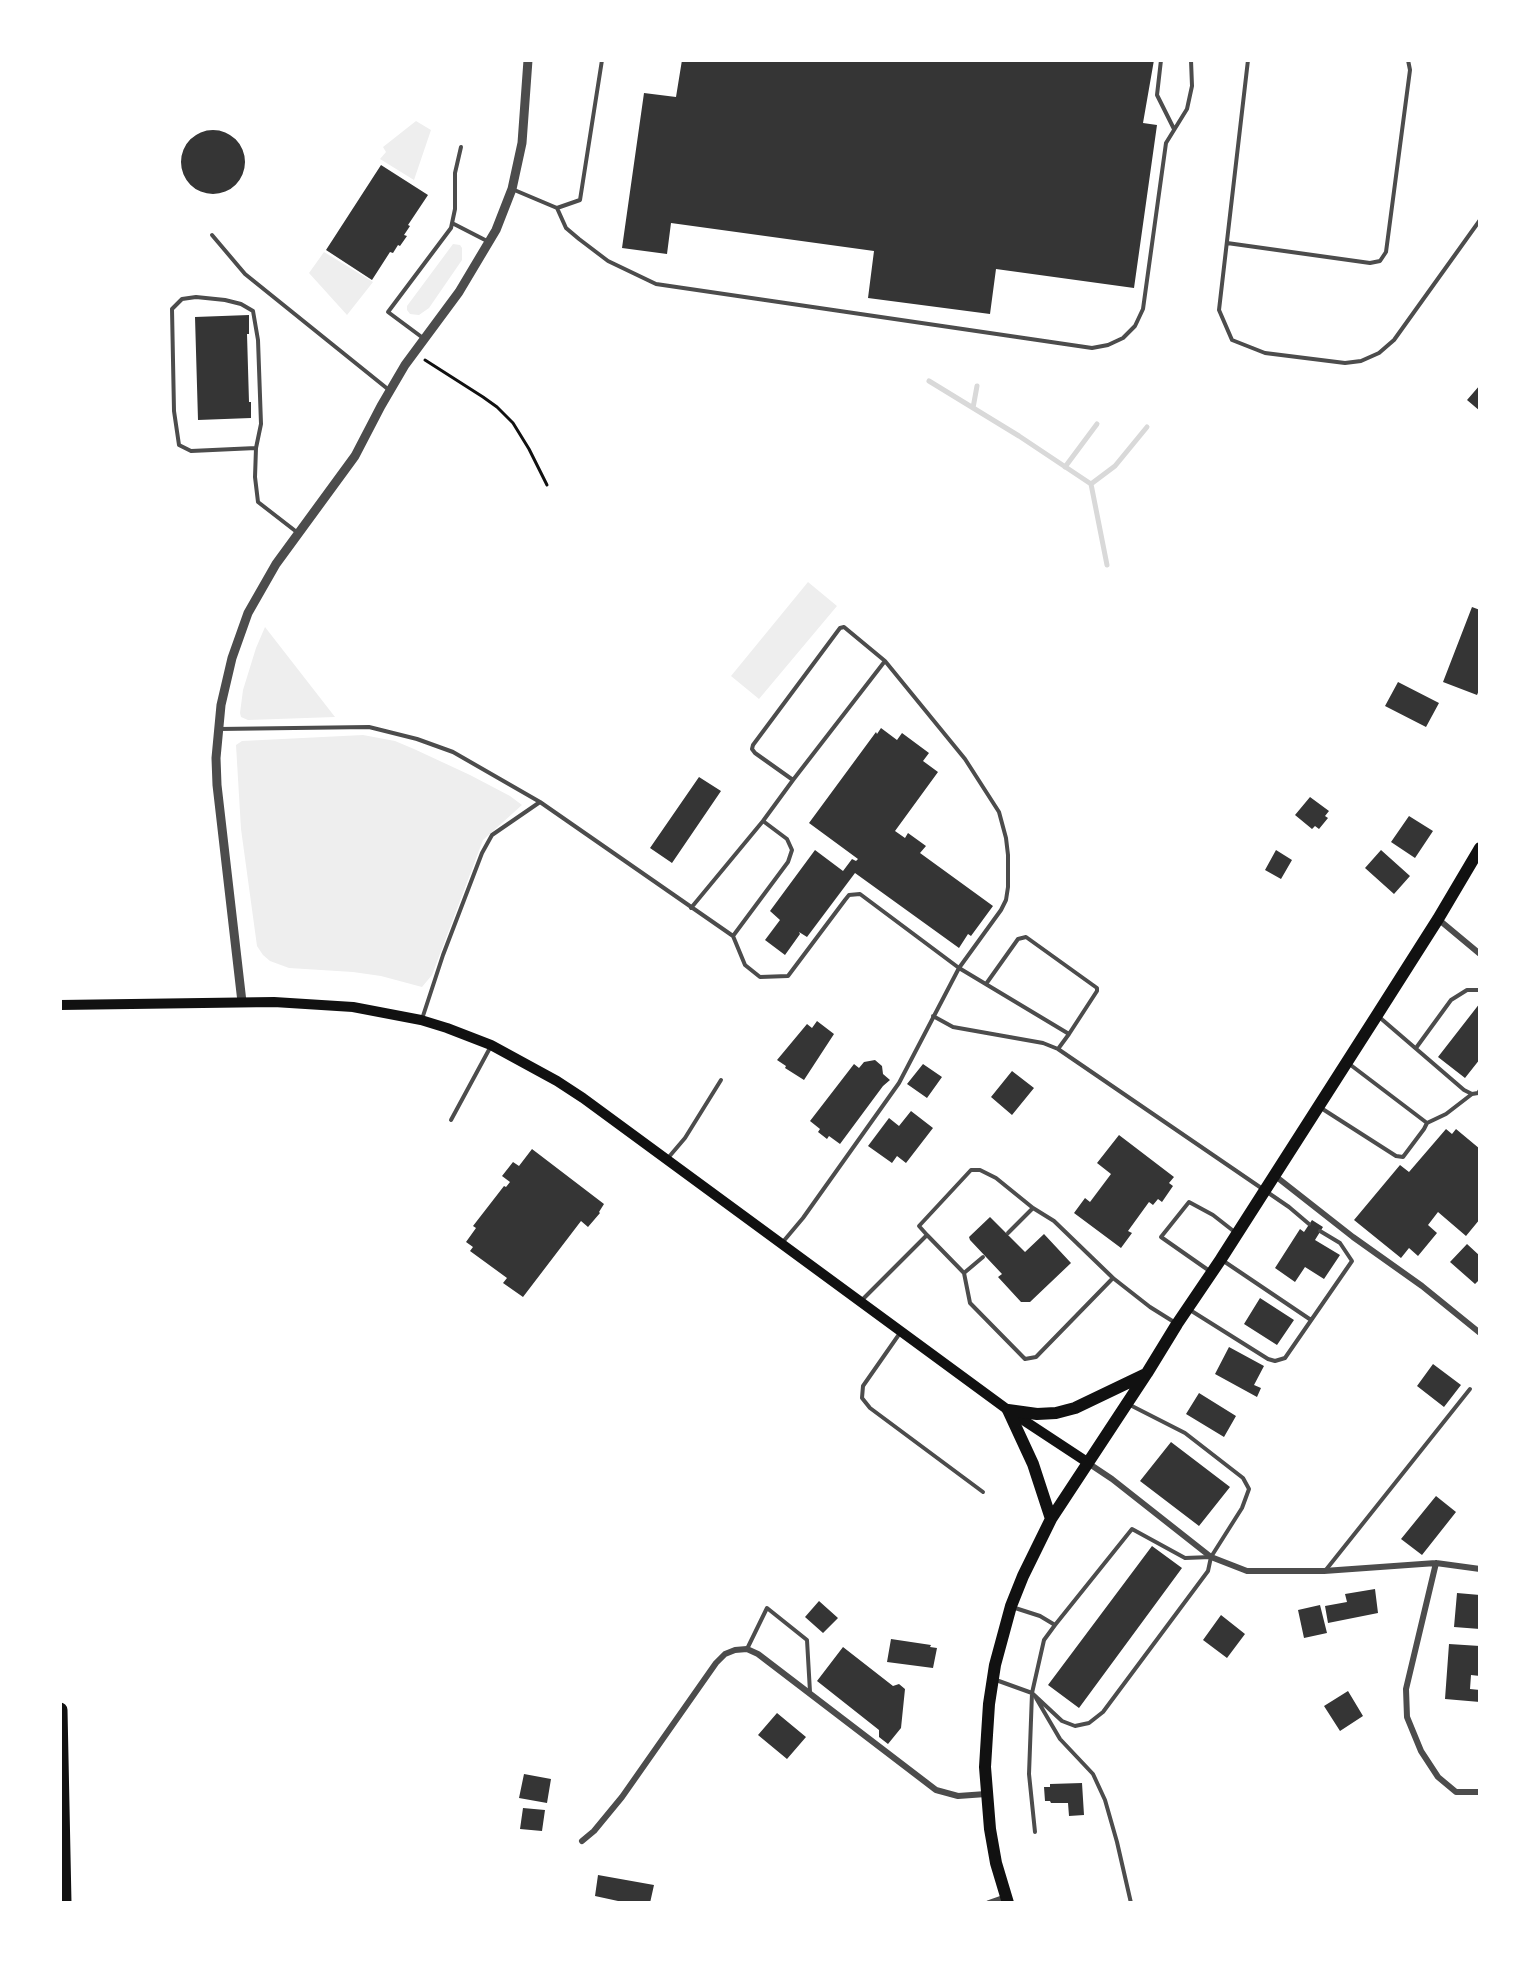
<!DOCTYPE html>
<style>
body{margin:0}
#map{position:relative;width:1540px;height:1963px;overflow:hidden;background:#fff;font-family:Karla,sans-serif}
canvas{display:block}
.frame{position:absolute;inset:0;border:62px solid #fff;pointer-events:none}
</style>
<div id="map">
<canvas width="1540" height="1963"></canvas>
<div class="frame"></div>
</div>
<script>
const c = document.querySelector('canvas').getContext('2d');
c.lineJoin = 'round';
function paint(path, color) { c.fillStyle = color; c.fill(path, 'evenodd'); }
const shape = rows => new Path2D(rows.map(r => 'M' + r).join(''));
function trace(path, color, width, dash) { c.strokeStyle = color; c.lineWidth = width; c.lineCap = dash ? 'butt' : 'round'; c.setLineDash(dash || []); c.stroke(path); }
const green = shape([
 [416,121,431,130,414,180,380,159,386,152,383,147],
 [453,244,460,245,462,248,462,260,429,308,419,315,410,314,407,310,407,306],
 [324,252,373,282,347,315,309,273],
 [808,582,837,606,759,699,731,676],
 [265,627,335,717,248,720,241,717,240,713,243,690,256,648],
 [363,735,395,741,414,749,470,775,510,796,522,805,483,840,432,975,422,987,381,976,353,972,289,968,270,961,263,955,257,946,241,829,236,745,242,741]
]);
const stream = shape([
 [929,381,1019,436,1091,484,1107,565],
 [973,408,977,386],
 [1065,467,1097,424],
 [1091,484,1115,466,1147,427]
]);
const building = shape([
 [682,60,1154,60,1143,123,1157,125,1134,288,996,269,990,314,868,298,874,251,671,223,667,254,622,248,644,93,676,97],
 '181 162a32 32 0 1 1 64 0a32 32 0 1 1-64 0Z',
 [381,165,428,195,408,225,410,226,404,235,407,236,400,246,398,245,393,253,390,252,372,280,326,250],
 [249,315,249,334,247,334,249,402,251,402,251,418,198,420,195,317],
 [1480,385,1480,411,1467,400],
 [1472,607,1480,610,1480,688,1477,695,1443,682],
 [1398,682,1439,703,1426,727,1385,706],
 [881,728,897,740,902,733,929,753,923,761,938,772,895,831,905,838,908,833,926,846,920,853,993,906,971,936,968,934,959,948,855,873,807,937,799,932,800,934,785,955,765,940,780,920,770,911,815,850,843,871,852,859,856,861,858,859,809,823,876,732,877,734],
 [699,777,721,791,672,863,650,848],
 [1310,797,1329,811,1325,816,1328,818,1319,829,1315,826,1312,829,1295,815],
 [1409,816,1433,831,1415,858,1391,842],
 [1276,850,1292,860,1281,879,1265,870],
 [1381,850,1410,876,1394,894,1365,868],
 [1480,1003,1480,1059,1465,1078,1438,1057],
 [817,1021,834,1034,804,1080,785,1068,786,1066,777,1060,807,1024,812,1028],
 [875,1060,882,1066,883,1074,890,1080,883,1086,840,1144,829,1136,827,1139,818,1132,820,1129,810,1121,854,1064,859,1068,864,1062],
 [923,1064,942,1077,927,1098,907,1084],
 [1012,1071,1034,1088,1012,1115,991,1097],
 [911,1111,933,1128,906,1163,897,1156,892,1163,868,1146,889,1118,899,1126],
 [1446,1129,1452,1134,1456,1129,1480,1149,1480,1219,1466,1236,1438,1212,1428,1225,1437,1233,1418,1256,1409,1248,1401,1258,1354,1220,1400,1165,1409,1172],
 [1119,1135,1174,1177,1169,1183,1173,1186,1162,1202,1158,1199,1153,1205,1149,1202,1128,1231,1132,1233,1121,1248,1074,1213,1085,1198,1090,1202,1111,1174,1097,1163],
 [532,1149,604,1204,599,1212,600,1213,588,1227,581,1221,523,1297,503,1283,507,1278,470,1251,473,1247,466,1242,476,1228,473,1226,504,1186,506,1187,510,1182,502,1176,513,1162,519,1166],
 [990,1217,1025,1252,1044,1234,1071,1263,1030,1302,1021,1302,998,1277,1002,1274,970,1240,969,1237],
 [1312,1220,1323,1227,1315,1240,1340,1255,1324,1279,1305,1267,1295,1282,1275,1268,1300,1229,1304,1232],
 [1467,1244,1480,1256,1480,1279,1475,1284,1450,1262],
 [1260,1298,1294,1320,1277,1345,1244,1324],
 [1229,1347,1264,1366,1254,1385,1261,1388,1257,1397,1215,1374],
 [1433,1364,1461,1385,1444,1407,1417,1386],
 [1199,1393,1236,1416,1224,1437,1186,1414],
 [1171,1442,1230,1487,1199,1526,1140,1481],
 [1436,1496,1456,1512,1422,1555,1401,1539],
 [1152,1546,1182,1568,1079,1708,1048,1685],
 [1375,1589,1378,1613,1328,1623,1325,1606,1347,1602,1345,1594],
 [1457,1593,1480,1595,1480,1629,1454,1627],
 [819,1601,838,1618,823,1633,805,1617],
 [1320,1605,1327,1633,1304,1638,1298,1610],
 [1221,1615,1245,1634,1227,1658,1203,1640],
 [891,1639,931,1645,930,1647,937,1648,933,1668,887,1662],
 [1449,1644,1480,1646,1480,1676,1471,1675,1470,1689,1480,1690,1480,1702,1445,1699],
 [843,1647,893,1686,899,1684,905,1689,901,1728,888,1744,879,1737,879,1730,817,1681],
 [1348,1691,1363,1716,1340,1731,1324,1706],
 [777,1713,806,1737,787,1759,758,1735],
 [524,1774,551,1779,547,1803,519,1798],
 [1082,1783,1084,1815,1069,1816,1068,1803,1051,1803,1050,1801,1045,1801,1044,1787,1050,1787,1050,1784],
 [523,1808,545,1810,542,1831,520,1829],
 [598,1875,654,1885,650,1903,617,1903,618,1901,595,1896]
]);
const path = shape([
 [425,360,483,397,497,407,513,423,529,449,547,485]
]);
const service = shape([
 [1161,60,1157,95,1174,129],
 [1248,60,1219,310,1232,340,1265,353,1345,363,1361,361,1379,353,1394,340,1480,220],
 [512,189,557,208,580,200,602,60],
 [557,208,566,228,579,239,608,261,656,284,1092,348,1108,345,1123,338,1135,326,1143,309,1166,143,1187,109,1192,86,1191,60],
 [452,223,489,242],
 [212,235,245,274,389,390],
 [1227,243,1370,263,1380,261,1386,252,1410,70,1408,60],
 [423,338,388,312,451,228,455,209,455,173,461,147],
 [256,448,191,451,179,445,174,411,172,309,182,299,196,297,225,300,241,304,253,311,258,340,261,424,256,448,255,477,258,502,298,533],
 [219,729,369,727,417,739,453,752,540,802,733,936,745,965,760,977,788,976,845,900,849,895,860,894,959,968,1069,1034,1058,1049],
 [793,780,885,661],
 [691,908,763,821,793,780,755,753,752,749,753,745,840,628,844,627,885,661,965,759,999,812,1006,838,1008,855,1008,887,1006,900,1001,910,959,968,899,1083,803,1218,782,1243],
 [733,936,788,862,792,850,787,839,763,821],
 [986,984,1018,939,1026,937,1097,988,1097,991,1069,1034],
 [933,1016,953,1027,1043,1043,1058,1049,1289,1207,1309,1224],
 [1378,1016,1464,1090,1472,1094,1478,1093,1480,1090],
 [422,1019,443,955,482,853,492,835,540,802],
 [1416,1048,1451,1000,1467,990,1480,990],
 [1321,1108,1396,1156,1403,1157,1424,1129,1427,1123,1348,1063],
 [451,1120,491,1046],
 [1427,1123,1446,1114,1472,1094],
 [668,1158,685,1138,721,1080],
 [1008,1233,1033,1208,1054,1221,1113,1278,1150,1307,1174,1322],
 [927,1235,919,1226,971,1170,980,1170,996,1178,1033,1208],
 [1222,1260,1311,1320],
 [1211,1272,1161,1237,1189,1202,1213,1215,1236,1233],
 [964,1273,983,1257],
 [861,1301,927,1235,964,1273,970,1303,1025,1359,1036,1357,1113,1278],
 [1190,1310,1268,1359,1275,1361,1285,1358,1352,1261,1340,1243,1320,1231],
 [900,1333,863,1386,862,1398,870,1408,983,1492],
 [1130,1405,1185,1433,1243,1478,1249,1489,1242,1508,1211,1557],
 [1325,1571,1470,1389],
 [1012,1607,1040,1616,1055,1625,1044,1640,1032,1693,1029,1774,1035,1832],
 [747,1649,767,1608,807,1640,810,1692],
 [996,1680,1032,1693,1062,1721,1075,1726,1089,1723,1103,1712,1208,1571,1211,1557,1185,1558,1132,1529,1055,1625],
 [1036,1698,1060,1739,1093,1774,1105,1800,1117,1842,1131,1903]
]);
const minor = shape([
 [1438,919,1480,954],
 [1274,1175,1353,1237,1422,1286,1480,1333],
 [1088,1463,1112,1479,1211,1557,1247,1571,1324,1571,1436,1563,1480,1569],
 [1436,1563,1406,1689,1407,1717,1421,1751,1438,1777,1456,1792,1480,1792],
 [582,1841,594,1831,622,1797,716,1663,725,1654,735,1650,747,1649,758,1654,936,1790,958,1796,986,1794],
 [989,1903,1006,1897]
]);
const tertiary = shape([
 [242,1002,217,785,216,758,221,705,232,658,248,613,276,564,355,456,381,406,405,365,459,292,496,230,512,189,522,143,528,60]
]);
const secondary = shape([
 [60,1005,274,1002,353,1007,421,1020,447,1028,491,1045,557,1081,583,1098,1008,1410,1087,1462]
]);
const primary = shape([
 [1008,1410,1037,1414,1056,1413,1075,1408,1146,1374],
 [1008,1410,1033,1464,1051,1519],
 [1008,1903,996,1863,990,1829,985,1767,987,1735,989,1704,995,1665,1011,1606,1023,1576,1051,1519,1147,1373,1177,1324,1221,1259,1377,1015,1438,919,1480,848]
]);
const motorway = shape([
 [60,1710,64,1903]
]);
paint(green, '#eee');
trace(stream, '#d9d9d9', 5);
paint(building, '#353535');
trace(path, '#111', 3);
trace(service, '#4c4c4c', 4);
trace(minor, '#4c4c4c', 6);
trace(tertiary, '#4c4c4c', 9);
trace(secondary, '#111', 10);
trace(primary, '#111', 12);
trace(motorway, '#111', 15);
</script>
